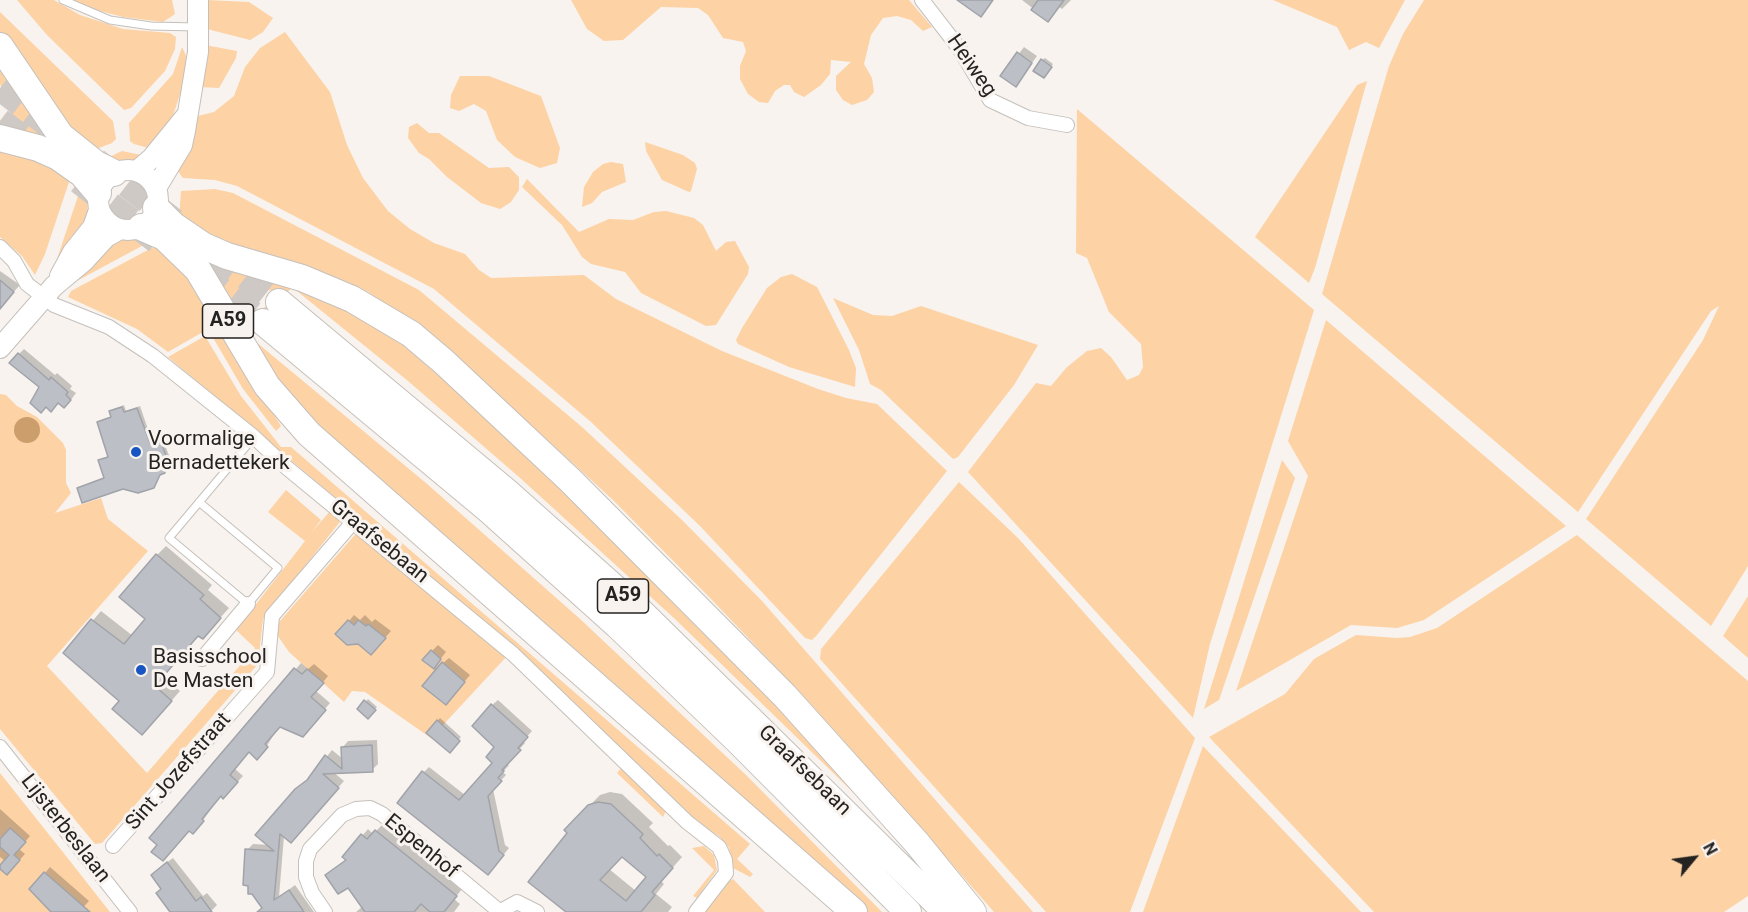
<!DOCTYPE html>
<style>
body{margin:0}
#map{position:relative;width:1748px;height:912px;overflow:hidden;background:#f8f3ee;font-family:Roboto,sans-serif}
canvas{display:block}
.north{position:absolute;left:1664px;top:828px;width:60px;height:60px;-webkit-text-stroke:4px #f8f3ee;paint-order:stroke;rotate:61deg;font-size:16px;font-weight:700;line-height:24px;text-align:center;color:#242321}
.north::after{content:'';display:block;margin:auto;width:21px;height:27px;background:#242321;clip-path:polygon(50% 0,100% 100%,50% 72%,0 100%)}
</style>
<div id="map">
<canvas width="1748" height="912"></canvas>
<div class="north">N</div>
</div>
<script>
const c = document.querySelector('canvas').getContext('2d');
c.lineJoin = 'round';
function paint(path, color) { c.fillStyle = color; c.fill(path, 'evenodd'); }
const shape = rows => new Path2D(rows.map(r => 'M' + r).join(''));
function trace(path, color, width, dash) { c.strokeStyle = color; c.lineWidth = width; c.lineCap = dash ? 'butt' : 'round'; c.setLineDash(dash || []); c.stroke(path); }
function write(font, color, halo, rows, align = 'center') {
  c.font = font + ' Roboto,sans-serif'; c.lineWidth = 6; c.setLineDash([]); c.textBaseline = 'middle'; c.strokeStyle = halo; c.fillStyle = color; for (const [text, x, y, turn = 0] of rows) {
    c.save(); c.translate(x, y); c.rotate((+turn || 0) * Math.PI / 180); c.textAlign = isNaN(turn) ? turn : align; if (halo) c.strokeText(text, 0, 0); c.fillText(text, 0, 0); c.restore();
  }
}
const green = shape([
 [17,0,54,0,80,15,123,29,170,33,176,37,175,49,165,71,131,108,124,110,47,35],
 [72,0,172,0,175,14,163,22,123,17,81,6],
 [207,0,249,2,273,18,263,32,250,40,207,29],
 [571,0,909,0,932,27,923,31,911,20,897,16,883,18,871,35,864,64,872,78,874,92,867,100,852,105,843,100,836,90,836,76,851,62,831,60,830,74,821,85,804,97,794,92,790,85,784,85,775,91,768,103,759,102,748,94,740,79,740,66,746,51,743,42,723,38,708,15,698,8,661,7,623,40,604,41,587,29],
 [1273,0,1405,0,1379,48,1366,42,1349,50,1337,27],
 [1424,0,1748,0,1748,566,1711,626,1586,519,1703,340,1719,306,1711,311,1578,512,1322,294,1389,66,1403,34],
 [0,12,113,121,116,139,112,143,91,151,86,147,0,40],
 [285,32,330,92,347,145,363,178,388,211,410,229,434,243,465,254,479,270,491,278,584,275,616,299,722,351,818,389,846,398,877,404,947,471,817,635,812,640,805,638,700,526,591,422,434,289,237,186,215,180,183,178,174,166,194,117,214,112,234,96,245,67,260,48],
 [205,45,237,51,236,58,219,88,200,87],
 [182,47,187,58,182,88,171,122,152,149,134,144,130,141,129,123,173,74],
 [0,57,69,152,0,132,0,120,9,117,12,111,0,84],
 [460,76,489,76,541,96,560,148,557,163,540,168,515,157,497,140,486,111,474,104,459,111,450,108,451,95],
 [1367,81,1315,268,1309,283,1255,237,1357,85],
 [1077,109,1314,310,1210,644,1193,718,968,472,1036,383,1051,386,1067,367,1087,351,1101,348,1111,357,1127,380,1139,375,1143,367,1141,344,1109,312,1087,258,1076,253],
 [417,123,429,133,439,133,489,168,509,167,519,177,519,190,511,202,500,209,481,203,447,177,429,159,419,153,408,138,409,127],
 [645,142,683,155,695,163,697,169,691,191,689,192,662,180,646,151],
 [0,145,67,172,64,178,69,182,45,254,35,275,22,256,0,237],
 [122,151,146,156,134,163,111,164,99,162],
 [611,162,623,164,626,182,602,192,592,203,582,207,584,187,593,172,603,164],
 [527,179,579,232,609,219,633,220,654,212,666,211,694,218,703,225,716,251,726,242,735,241,749,267,748,274,716,325,706,326,641,293,625,272,591,264,582,257,562,225,522,187],
 [82,184,87,191,88,219,51,277],
 [215,189,233,193,419,290,582,427,682,520,762,601,1033,912,994,912,810,703,712,600,613,500,436,338,368,292,333,276,227,252,179,221,181,191],
 [138,237,153,240,60,290,116,239],
 [161,243,174,253,281,426,276,431,243,389,208,329,168,352,137,329,68,297,71,291],
 [184,243,296,283,407,339,579,493,898,836,675,619,519,477,408,381,292,287,250,337,426,483,579,618,746,775,882,912,863,912,299,417],
 [248,285,277,292,252,323,238,296,240,288],
 [792,274,817,287,849,350,856,368,855,387,789,367,738,344,736,340,742,328,767,288,781,277],
 [833,298,873,315,892,316,921,306,1038,345,1014,385,958,457,953,459,881,390,870,384,859,350],
 [1326,320,1566,526,1424,620,1397,628,1351,625,1236,691,1308,476,1288,441],
 [205,336,241,396,281,447,291,447,750,844,737,859,753,874,750,877,733,868,729,848,719,836,694,821,574,702,519,652,168,357],
 [0,394,6,395,17,406,37,417,63,443,66,450,66,483,71,493,55,513,101,498,108,519,148,551,47,666,147,773,255,648,236,630,305,541,268,512,286,490,321,520,311,533,331,510,343,518,263,619,258,664,102,843,95,844,0,729],
 [1282,460,1295,478,1219,700,1204,709],
 [959,482,1018,538,1195,738,1130,912,1046,912,820,659,821,649],
 [359,530,508,655,431,738,365,692,352,691,344,702,289,652,273,629],
 [1577,535,1748,681,1748,896,1724,912,1374,912,1209,737,1285,694,1314,659,1356,635,1397,638,1410,637,1437,628],
 [1748,596,1748,658,1723,636],
 [1203,746,1361,912,1143,912],
 [621,768,666,811,663,817,617,773],
 [0,773,66,856,110,912,0,912],
 [704,846,714,855,717,870,697,898,693,896,714,870,692,848],
 [733,879,765,912,703,912,728,882]
]);
const water = shape([
 '14 430a13 13 0 1 1 26 0a13 13 0 1 1-26 0Z'
]);
const shadow = shape([
 [1022,0,1071,0,1062,9,1059,7,1048,20],
 [1024,47,1037,56,1016,85,1002,76],
 [1045,58,1053,64,1046,74,1042,60],
 [0,271,20,285,10,296,0,299],
 [24,349,55,375,57,373,72,386,70,389,76,393,70,401,41,387,19,354],
 [124,405,126,411,140,406,152,441,162,437,170,458,164,461,167,469,130,491,123,488,79,488,106,477,100,461,109,456,99,422,112,416,110,412,113,409],
 [166,546,212,585,208,590,229,608,211,628,199,634,163,676,180,691,151,724,65,653,101,611,133,636,147,619,157,555],
 [354,615,360,620,365,615,372,622,375,619,391,631,377,647,349,621],
 [438,645,446,652,434,667,432,651],
 [449,658,470,675,451,698,443,663],
 [301,663,308,669,314,664,328,676,316,691,330,703,308,729,280,725,263,752,249,751,234,768,243,776,229,791,221,795,199,826,159,845,151,838],
 [368,699,377,707,368,717,359,709],
 [498,700,532,731,523,741,525,743,507,763,509,765,503,772,506,775,493,789,505,845,509,848,493,868,424,772,429,767,465,795,494,763,496,746,492,705],
 [440,718,461,737,449,751,428,732],
 [377,740,378,764,372,770,333,772,344,781,296,835,284,836,279,897,295,885,314,912,267,912,247,850,253,844,270,845,310,778,332,750,343,759,343,747,348,741],
 [610,792,622,794,653,823,649,827,668,846,670,845,682,857,661,881,664,884,656,894,672,907,668,912,588,912,566,830,600,795],
 [622,855,648,876,636,891,609,869],
 [0,809,30,836,19,849,25,854,13,867,0,857],
 [382,825,462,889,454,899,460,904,454,912,356,912,363,906,348,885,332,870,347,859,344,857,368,829,373,834],
 [173,858,203,896,207,893,217,905,210,912,173,912,158,869],
 [50,867,89,901,79,912,54,912,45,873]
]);
const building = shape([
 [957,0,993,0,981,17,957,0],
 [1038,0,1064,0,1048,22,1031,10,1038,0],
 [1017,52,1032,63,1016,87,1000,76,1017,52],
 [1041,59,1052,67,1044,78,1033,71,1041,59],
 [0,280,14,292,0,309,0,280],
 [18,353,49,380,51,377,68,392,66,395,71,400,64,408,58,403,51,412,46,407,41,413,30,403,39,387,9,363,18,353],
 [122,407,124,412,137,408,150,443,160,439,168,461,162,463,165,473,160,475,154,488,138,493,123,489,82,503,77,488,104,478,98,460,108,457,97,422,111,417,109,411,122,407],
 [156,554,204,595,200,599,221,618,203,639,198,636,155,686,172,701,142,735,112,709,119,701,63,653,91,619,124,644,145,619,119,597,156,554],
 [348,620,354,625,358,620,366,626,368,624,386,638,371,655,358,644,347,645,335,634,348,620],
 [431,650,441,659,434,669,422,660,431,650],
 [442,662,465,682,446,705,422,686,442,662],
 [294,668,302,674,307,669,324,683,311,697,326,710,303,737,280,727,265,744,268,747,257,760,249,752,230,775,238,782,223,799,221,796,202,819,204,821,193,834,189,831,163,861,151,852,157,845,149,838,294,668],
 [364,700,376,710,368,719,357,709,364,700],
 [491,704,528,737,518,748,521,750,502,770,504,771,498,778,502,781,488,796,499,851,504,855,488,875,397,803,422,771,459,800,492,763,486,757,494,747,472,726,491,704],
 [437,720,460,741,450,753,426,733,437,720],
 [372,745,373,772,323,774,339,788,291,843,280,834,274,900,289,890,304,912,257,912,262,908,252,894,248,894,248,886,243,885,245,849,274,851,255,835,295,789,307,780,325,755,342,769,341,747,372,745],
 [598,802,611,804,643,834,640,838,657,856,659,854,673,868,652,892,655,895,641,912,566,912,528,882,567,833,564,830,588,805,598,802],
 [622,857,646,877,626,901,600,880,622,857],
 [10,828,26,842,14,855,20,860,7,875,0,869,0,865,9,855,0,847,0,839,10,828],
 [375,830,457,896,444,912,430,912,421,904,414,912,365,912,348,888,338,894,325,875,346,860,342,857,361,834,367,839,375,830],
 [167,862,196,901,201,897,212,912,170,912,156,893,161,889,151,875,167,862],
 [44,872,58,884,90,912,51,912,29,889,44,872]
]);
const highwayTunnel = shape([
 [0,88,55,130],
 [0,121,36,148],
 [96,161,174,221],
 [79,181,157,241],
 [215,253,279,302],
 [201,274,263,322]
]);
const lane = shape([
 [63,0,110,20,151,26,197,27],
 [199,502,278,568,248,604,169,538,254,437]
]);
const street = shape([
 [922,0,959,48,990,100,1028,118,1067,125],
 [0,247,14,261,27,284,54,305,109,327,153,356,254,437,286,467,513,654,687,822,719,847,725,860,726,873,696,912],
 [202,659,248,604],
 [0,747,130,912],
 [113,846,267,672,272,616,354,521],
 [325,912,312,893,306,877,306,861,310,849,342,815,356,809,370,808,382,814,499,911],
 [499,912,517,902,537,912]
]);
const secondary = shape([
 '98 200a30 30 0 1 1 60 0a30 30 0 1 1-60 0Z',
 [137,171,152,158,187,115],
 [156,188,182,145,185,131,198,52,198,0],
 [60,276,73,252,93,227,99,210],
 [0,348,54,286,84,261,106,237,120,229]
]);
const highway = shape([
 [0,46,61,136,96,164,114,173],
 [0,138,38,148,58,157,82,174,98,193],
 [156,208,173,225,204,246,227,256,302,278,352,299,411,334,444,362,570,480,785,696,917,843,973,912],
 [141,227,164,237,198,270,267,386,309,434,854,912],
 [279,302,507,492,637,608,946,912],
 [263,322,490,511,617,625,737,740,908,912]
]);
const markers = [
 [136,452,6,"#1756c2"],
 [141,670,6,"#1756c2"]
];
const shields = [
 [228,321,51],
 [623,596,51]
];
const shieldNames = [
 ["A59",228,321],
 ["A59",623,596]
];
const streetNames = [
 ["Heiweg",971,66,55],
 ["Graafsebaan",379,542,39],
 ["Graafsebaan",804,771,44],
 ["Sint Jozefstraat",179,772,-49],
 ["Lijsterbeslaan",65,829,52],
 ["Espenhof",421,847,39]
];
const poiNames = [
 ["Voormalige",148,440],
 ["Bernadettekerk",148,464],
 ["Basisschool",153,658],
 ["De Masten",153,682]
];
paint(green, '#fdd2a5');
paint(water, '#cc9e6c');
paint(shadow, '#0003');
paint(building, '#bcbfc5');
trace(building, '#a0a3a9', 1.5);
trace(highwayTunnel, '#cec9c5', 26, [26, 13]);
trace(lane, '#c5c0bb', 9);
trace(street, '#c5c0bb', 16);
trace(secondary, '#c5c0bb', 22);
trace(highway, '#c5c0bb', 28);
trace(lane, '#fff', 7);
trace(street, '#fff', 14);
trace(secondary, '#fff', 20);
trace(highway, '#fff', 26);
for (const [x, y, r, color] of markers) { const dot = new Path2D(); dot.arc(x, y, r, 0, 2 * Math.PI); c.fillStyle = color; c.fill(dot); trace(dot, '#f8f3ee', 2); }
for (const [x, y, w] of shields) { const box = new Path2D(); box.roundRect(x - w / 2, y - 17, w, 34, 4.5); c.fillStyle = '#f8f3ee'; c.fill(box); trace(box, '#242321', 1.5); }
write('bold 20px', '#242321', null, shieldNames);
write('21px', '#242321', '#f8f3ee', streetNames);
write('21px', '#242321', '#f8f3ee', poiNames, 'left');
</script>
